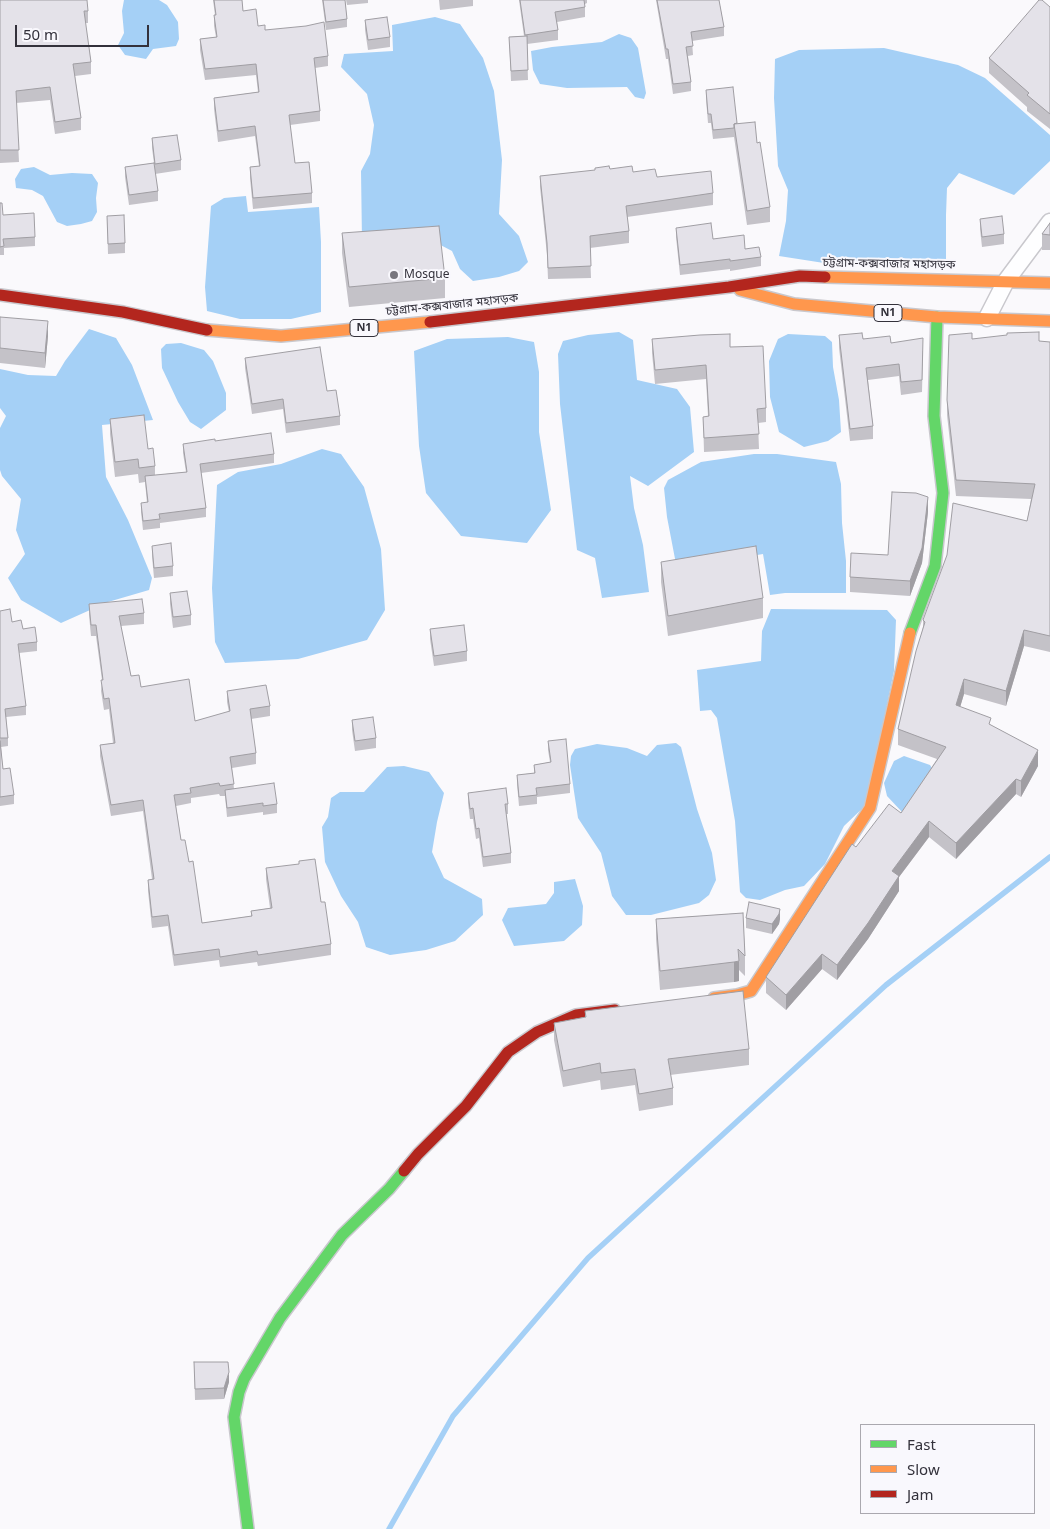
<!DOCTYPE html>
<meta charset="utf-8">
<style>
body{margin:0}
#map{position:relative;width:1050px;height:1529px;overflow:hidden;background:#faf9fc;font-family:"Noto Sans",sans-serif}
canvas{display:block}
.legend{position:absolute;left:860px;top:1424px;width:175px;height:90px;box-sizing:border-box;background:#f9f8fd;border:1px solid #aaa8af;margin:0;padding:6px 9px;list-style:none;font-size:15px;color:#33313b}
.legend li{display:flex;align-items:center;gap:10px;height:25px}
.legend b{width:25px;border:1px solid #aaa8af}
.scale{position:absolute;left:15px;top:25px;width:134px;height:22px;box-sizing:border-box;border:2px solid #33313b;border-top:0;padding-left:6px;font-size:15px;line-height:18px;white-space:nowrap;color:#33313b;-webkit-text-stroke:4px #f9f8fd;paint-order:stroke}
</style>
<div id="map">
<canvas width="1050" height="1529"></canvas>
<ul class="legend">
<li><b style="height:6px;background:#63d668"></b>Fast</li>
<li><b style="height:6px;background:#ff974d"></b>Slow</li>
<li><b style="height:6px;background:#b3261e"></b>Jam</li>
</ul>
<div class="scale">50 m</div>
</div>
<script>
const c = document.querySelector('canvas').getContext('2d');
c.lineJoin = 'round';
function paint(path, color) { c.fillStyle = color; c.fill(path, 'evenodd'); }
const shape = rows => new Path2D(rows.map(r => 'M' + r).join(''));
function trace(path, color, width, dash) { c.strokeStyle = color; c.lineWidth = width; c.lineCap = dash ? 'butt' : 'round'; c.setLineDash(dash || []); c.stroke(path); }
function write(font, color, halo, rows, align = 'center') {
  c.font = font + ' "Noto Sans","Noto Sans Bengali",sans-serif'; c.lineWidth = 4; c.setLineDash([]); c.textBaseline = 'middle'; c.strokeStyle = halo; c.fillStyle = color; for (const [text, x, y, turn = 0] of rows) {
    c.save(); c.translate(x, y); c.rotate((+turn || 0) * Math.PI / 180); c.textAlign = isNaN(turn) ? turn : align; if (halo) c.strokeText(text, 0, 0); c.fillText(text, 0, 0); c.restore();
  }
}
const water = shape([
 [124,0,159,0,167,5,178,22,179,39,176,46,153,49,146,59,125,55,118,45,124,33,122,11],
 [435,17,460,24,483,58,494,91,502,160,499,214,519,236,528,262,519,271,499,277,473,281,460,269,452,251,431,240,362,241,361,171,370,154,374,125,367,94,341,67,344,54,393,51,392,25],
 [619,34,631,38,638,48,646,93,644,99,635,97,627,87,567,88,540,84,533,70,531,51,552,47,602,42],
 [884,48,958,65,985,78,1050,135,1050,161,1014,195,959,173,947,188,946,215,946,259,915,262,824,263,779,256,786,221,788,190,778,166,774,98,775,59,799,50],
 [34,167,50,175,72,173,92,174,98,183,96,198,97,212,92,221,81,224,67,226,57,222,43,196,32,190,16,188,15,179,21,169],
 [246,196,248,212,319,207,321,242,321,312,291,319,240,319,207,311,205,287,211,206,224,198],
 [89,329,116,338,132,365,153,420,102,425,106,477,128,520,152,578,149,590,108,602,61,623,21,600,8,578,25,554,16,530,21,499,2,476,0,470,0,428,6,416,0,408,0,369,28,375,56,376,65,361],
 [619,332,633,340,637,380,677,389,690,407,694,452,648,486,630,476,634,508,643,545,649,592,602,598,595,558,577,550,560,404,558,354,563,341,588,335],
 [788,334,825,336,832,342,833,367,839,400,841,432,828,441,804,447,779,432,770,397,769,361,778,339],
 [508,337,534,342,539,372,539,432,551,510,527,543,461,536,426,493,419,446,414,351,447,339],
 [181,343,204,350,213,361,226,393,226,410,201,429,190,422,178,402,162,368,161,349,166,344],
 [322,449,341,454,364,487,381,549,385,610,367,640,298,659,225,663,215,642,212,588,217,485,238,472,281,464],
 [754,454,777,454,836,462,841,484,842,523,846,561,846,593,785,593,770,595,763,554,681,568,676,564,667,517,664,488,668,480,701,462],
 [771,609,887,610,896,620,894,671,866,805,844,826,825,864,804,886,785,890,760,900,746,898,740,892,735,821,717,718,711,710,700,711,697,670,761,661,762,631],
 [676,743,681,747,697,809,712,853,716,880,709,895,699,903,651,915,626,915,612,896,601,853,578,818,570,765,571,756,575,749,597,744,627,748,647,756,657,745],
 [904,756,930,765,933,770,902,812,887,796,884,783,894,761],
 [404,766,429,772,444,793,437,822,432,852,444,878,482,899,483,915,455,941,426,950,390,955,366,947,358,922,341,896,325,862,322,827,328,817,331,798,340,792,364,792,387,767],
 [575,879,583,906,582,925,564,941,514,946,502,920,508,908,546,904,554,893,554,882]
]);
const stream = shape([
 [389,1529,453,1416,588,1258,886,985,1050,857]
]);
const street = shape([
 [987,318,1006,281,1050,222]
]);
const fast = shape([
 [910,633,935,566,943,493,934,416,937,317],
 [248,1529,234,1417,239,1392,244,1379,280,1318,342,1235,389,1189,404,1171]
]);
const slow = shape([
 [825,277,1050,283],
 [740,290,794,304,937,317,1050,321],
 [207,330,281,336,430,322],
 [714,998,737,995,751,991,870,808,910,633]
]);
const jam = shape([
 [0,295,123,312,207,330],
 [430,322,729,287,800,276,825,277],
 [404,1171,418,1154,466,1106,508,1052,537,1032,576,1015,615,1010]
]);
const wall = shape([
 [0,0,88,11,88,23,85,23,91,62,91,74,75,76,81,118,81,130,55,134,50,100,16,103,19,162,0,163],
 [213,0,242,0,243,11,258,26,265,30,328,56,328,66,315,68,320,111,320,121,290,125,295,163,312,193,312,203,253,209,250,178,250,167,259,166,255,136,218,142,214,109,214,98,258,92,256,75,205,80,200,50,200,39,216,37,214,26,214,15,215,15],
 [322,0,345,0,347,19,347,27,326,30],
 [346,0,368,0,368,3,347,5],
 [439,0,473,0,473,6,440,10],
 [519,0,587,0,587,3,585,4,585,17,557,22,558,30,558,40,527,44,528,80,511,81,509,37,524,36],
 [656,0,719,0,724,27,724,36,692,41,693,55,688,56,691,82,691,91,673,94,668,59,666,59],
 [1050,7,1050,129,1027,111,1027,107,989,73,989,58],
 [365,20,390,37,390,47,368,50,365,30],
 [706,90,737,123,757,143,770,207,770,222,747,225,734,137,713,139,711,123,708,123,706,99],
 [152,138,181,160,181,170,155,174,158,191,158,201,129,205,125,177,125,167,154,163,152,148],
 [610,169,633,172,657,177,713,193,713,205,627,217,629,231,629,243,590,248,591,278,548,279,547,255,540,187,540,176],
 [0,203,3,215,35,237,35,246,4,248,4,255,0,255],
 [107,216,125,243,125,253,108,254],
 [980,219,1004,234,1004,244,982,247,980,229],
 [1050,223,1050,250,1042,250,1042,234],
 [676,228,745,249,761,257,761,266,730,271,730,269,680,275,676,237],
 [342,233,445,278,445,298,349,307,342,253],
 [0,317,48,336,45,368,0,363],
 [839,335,891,343,923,351,922,392,901,395,899,376,868,380,873,426,873,439,850,441,839,348],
 [652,339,730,347,766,408,766,422,758,423,759,449,704,452,703,417,708,416,706,379,655,384,652,353],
 [972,339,1050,342,1050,652,1024,646,1006,706,964,694,960,707,991,725,1038,766,1021,797,1016,794,956,859,929,837,899,877,899,891,868,939,837,980,822,969,786,1010,766,993,766,977,856,847,901,813,937,759,898,745,898,729,923,627,923,620,1027,521,1031,499,956,496,947,415,947,400],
 [245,358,327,391,340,416,340,425,286,433,283,409,252,414,245,368],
 [110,419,148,449,155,466,155,475,186,472,183,453,183,444,215,441,274,454,274,463,201,473,206,508,206,517,160,523,160,528,143,530,141,512,141,503,147,503,145,482,139,483,138,474,115,477,110,434],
 [928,512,922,563,910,596,850,592,850,577,888,555],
 [152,546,173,566,173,576,154,578,152,556],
 [661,562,763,598,763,618,668,636,661,582],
 [170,593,191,615,191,625,173,628,170,604],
 [89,604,144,613,144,624,121,626,131,676,141,687,195,721,229,712,227,702,227,691,270,706,270,716,251,719,256,753,256,764,232,768,234,789,277,804,277,813,263,815,263,812,227,817,225,796,220,796,219,794,191,798,191,803,176,806,181,840,189,862,202,923,251,916,251,911,270,908,266,879,266,868,321,902,331,944,331,955,258,966,257,962,220,967,219,960,174,966,168,926,152,928,148,891,148,880,152,879,143,811,111,816,100,756,100,745,113,743,109,709,104,710,101,691,102,680,96,636,91,636,89,615],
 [0,611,12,622,23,629,37,642,37,651,19,653,26,706,26,715,6,717,8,738,8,746,1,747,3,769,14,795,14,804,0,806],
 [430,629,467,651,467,661,434,666,430,639],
 [352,720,376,738,376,748,355,751,352,730],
 [548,741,570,784,570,793,537,797,537,804,519,806,517,784,517,775,534,773,534,765,550,762,548,750],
 [468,793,508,804,508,814,506,814,511,853,511,863,483,867,479,838,476,839,473,819,470,819,468,803],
 [743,913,745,956,745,976,739,970,739,981,734,982,660,990,656,939,656,919],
 [746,918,780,919,779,924,772,934,746,928],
 [585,1011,749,1049,749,1065,670,1075,673,1088,673,1105,639,1111,635,1085,601,1090,600,1080,563,1087,554,1040,554,1023,585,1017],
 [194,1362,229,1382,224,1399,195,1400]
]);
const shadedWall = shape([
 [48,321,48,336,45,368,45,353],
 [928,497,928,512,922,563,910,596,910,581],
 [1024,630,1024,646,1006,706,1006,691],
 [964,679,964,694,956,721,956,705],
 [1038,750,1038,766,1021,797,1021,781],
 [1016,779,1016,794,956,859,956,843],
 [929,821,929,837,899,877,899,891,868,939,837,980,837,965,892,871],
 [780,909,780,919,779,924,772,934,772,924],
 [822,954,822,969,786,1010,786,995],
 [739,961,739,981,734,982,734,962],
 [229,1372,229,1382,224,1399,224,1388]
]);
const building = shape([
 [0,0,87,0,88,11,84,11,91,62,73,64,81,118,55,122,50,87,16,91,19,150,0,150,0,0],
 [214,0,242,0,243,11,256,9,258,26,265,25,265,30,306,26,324,22,328,56,314,58,320,111,289,115,295,163,309,162,312,193,253,198,250,167,260,166,255,126,218,131,214,98,259,92,256,64,205,69,200,39,217,37,214,15,216,15,214,0],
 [323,0,345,0,347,19,326,22,323,0],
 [520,0,584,0,585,7,555,12,558,30,525,35,520,0],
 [657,0,719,0,724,27,691,32,693,46,686,47,691,82,673,84,668,49,666,49,657,0],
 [1039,0,1042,0,1050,7,1050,114,1027,95,1029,93,989,58,1039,0],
 [387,17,390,37,368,40,365,20,387,17],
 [527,36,528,70,511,71,509,37,527,36],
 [733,87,737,123,734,124,734,128,713,130,711,114,708,114,706,90,733,87],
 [755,122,757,143,760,142,770,207,747,211,734,124,755,122],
 [177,135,181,160,155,164,152,138,177,135],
 [154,163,158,191,129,195,125,167,154,163],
 [609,166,610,169,632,166,633,172,655,169,657,177,711,171,713,193,626,206,629,231,590,236,591,266,548,268,547,243,540,176,595,170,595,168,609,166],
 [0,203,2,203,3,215,34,213,35,237,3,239,4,246,0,247,0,203],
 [124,215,125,243,108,244,107,216,124,215],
 [1002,216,1004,234,982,237,980,219,1002,216],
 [711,223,713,239,744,235,745,249,759,247,761,257,730,261,730,259,680,265,676,228,711,223],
 [1050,223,1050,235,1042,234,1050,223],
 [439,226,445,278,349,287,342,233,439,226],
 [0,317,48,321,45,353,0,348,0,317],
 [1039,332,1039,341,1050,342,1050,636,1024,630,1006,691,964,679,956,705,991,718,989,724,1038,750,1021,781,1016,779,956,843,929,821,892,871,899,876,868,923,837,965,822,954,786,995,766,977,852,844,856,847,889,804,901,813,946,747,898,729,916,651,925,622,923,620,947,555,953,503,1027,521,1035,484,956,480,947,400,949,335,972,333,972,339,1007,335,1007,333,1039,332],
 [862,333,863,339,890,336,891,343,923,338,922,380,901,382,899,364,866,368,873,426,850,429,839,335,862,333],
 [730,334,730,347,763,346,766,408,757,409,759,434,704,438,703,417,709,416,706,365,655,370,652,339,700,335,730,334],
 [320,347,327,391,336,390,340,416,286,423,283,399,252,404,245,358,320,347],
 [144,415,148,449,153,448,155,466,139,468,138,459,115,462,110,419,144,415],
 [271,433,274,454,200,464,206,508,159,514,160,519,143,521,141,503,148,502,145,476,187,472,183,444,215,439,215,441,271,433],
 [892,492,916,493,928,497,922,548,910,581,850,577,851,553,888,555,892,492],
 [171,543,173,566,154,568,152,546,171,543],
 [756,546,763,598,668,616,661,562,756,546],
 [187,591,191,615,173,617,170,593,187,591],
 [142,599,144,613,119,616,131,676,139,675,141,687,189,679,195,721,230,711,227,691,266,685,270,706,250,709,256,753,230,757,234,784,220,786,219,783,190,788,191,793,174,795,181,840,185,840,189,862,193,861,202,923,252,916,251,911,272,908,266,868,299,864,299,861,315,859,321,902,325,902,331,944,258,955,257,951,220,957,219,949,174,955,168,915,152,917,148,880,154,879,143,800,111,805,100,745,115,743,109,698,104,699,101,680,103,680,96,625,91,625,89,604,142,599],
 [10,609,12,622,21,620,23,629,35,627,37,642,18,644,26,706,5,709,8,738,0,738,0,611,10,609],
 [464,625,467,651,434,656,430,629,464,625],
 [373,717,376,738,355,741,352,720,373,717],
 [566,739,570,784,536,788,537,795,519,797,517,775,535,773,534,765,551,762,548,741,566,739],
 [0,741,3,769,10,768,14,795,0,797,0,741],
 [274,783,277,804,263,806,263,803,227,808,225,790,274,783],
 [506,788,508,804,505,804,511,853,483,857,479,828,476,829,473,808,470,809,468,793,506,788],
 [749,902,780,909,779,914,772,924,746,918,749,902],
 [743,913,745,956,738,949,739,961,734,962,660,971,656,919,743,913],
 [743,991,749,1049,668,1059,673,1088,639,1094,635,1069,601,1073,600,1063,563,1071,554,1023,586,1017,585,1011,743,991],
 [194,1362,228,1362,229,1372,224,1388,195,1389,194,1362]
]);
const markers = [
 [394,275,5,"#79777f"]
];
const shields = [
 [888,313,28],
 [364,328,28]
];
const shieldNames = [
 ["N1",888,313],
 ["N1",364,328]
];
const streetNames = [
 ["চট্টগ্রাম-কক্সবাজার মহাসড়ক",889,264,1],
 ["চট্টগ্রাম-কক্সবাজার মহাসড়ক",452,305,-6]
];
const poiNames = [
 ["Mosque",404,275]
];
paint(water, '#a5d0f6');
trace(stream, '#a5d0f6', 5.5);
trace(street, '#c9c8cd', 19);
trace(fast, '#c9c8cd', 14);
trace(slow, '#c9c8cd', 14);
trace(jam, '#c9c8cd', 14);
trace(street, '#fefeff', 16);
trace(fast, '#63d668', 11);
trace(slow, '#ff974d', 11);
trace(jam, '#b3261e', 11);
paint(wall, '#c4c2c8');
paint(shadedWall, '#a09ea3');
paint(building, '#e4e2e9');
trace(building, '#a09ea3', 1);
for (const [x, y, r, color] of markers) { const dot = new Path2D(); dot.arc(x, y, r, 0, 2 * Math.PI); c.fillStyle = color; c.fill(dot); trace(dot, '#f9f8fd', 2); }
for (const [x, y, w] of shields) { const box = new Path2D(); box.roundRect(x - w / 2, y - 8.5, w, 17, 4); c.fillStyle = '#f9f8fd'; c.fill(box); trace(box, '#33313b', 1); }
write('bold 11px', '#33313b', null, shieldNames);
write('12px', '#33313b', '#f9f8fd', streetNames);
write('12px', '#33313b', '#f9f8fd', poiNames, 'left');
</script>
